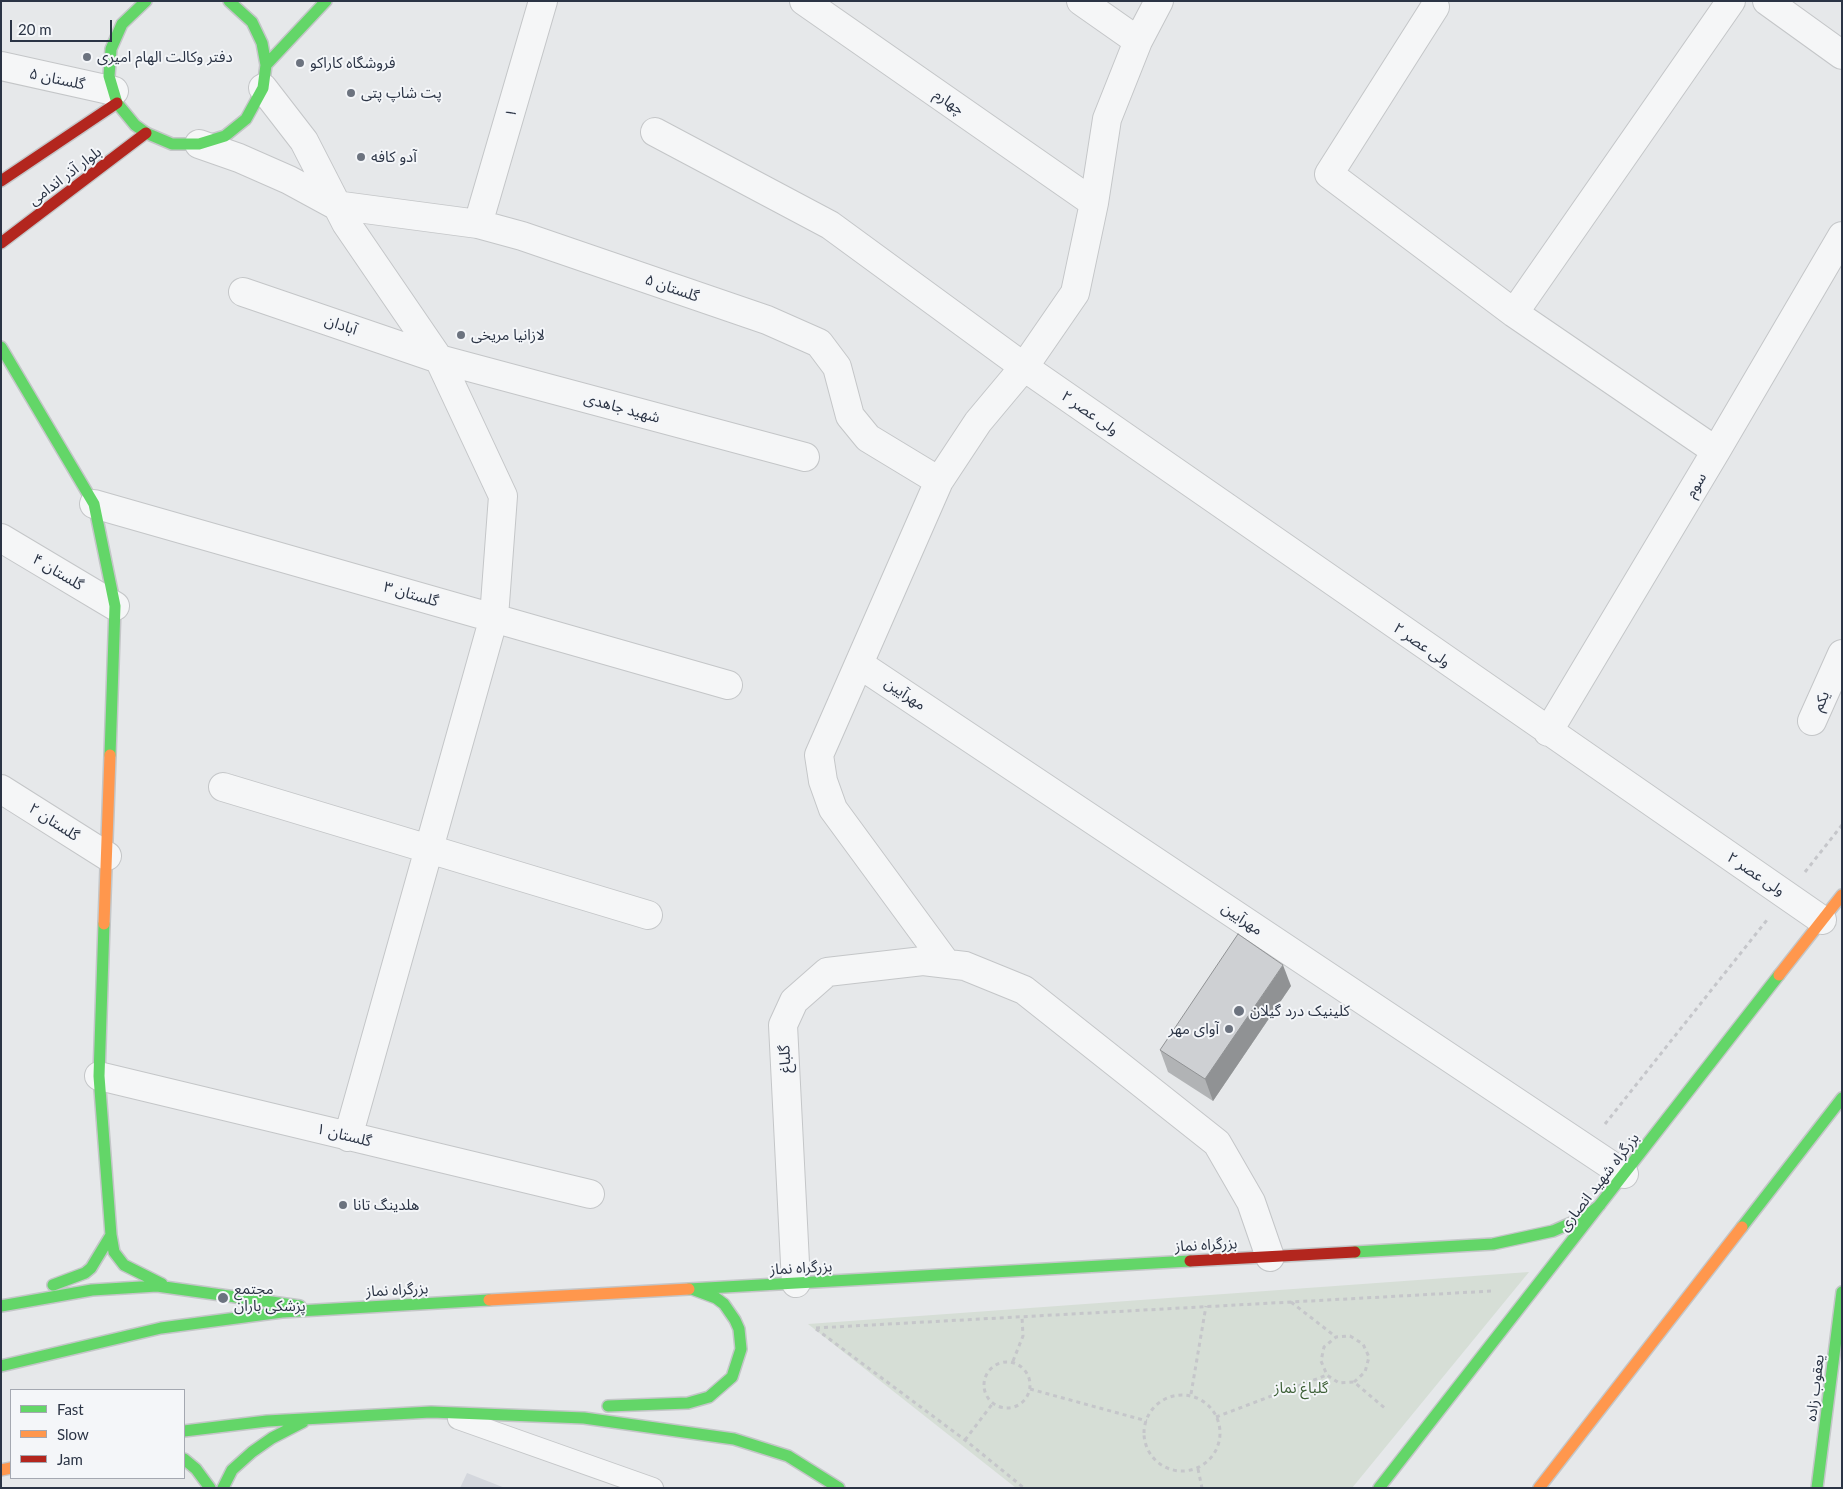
<!DOCTYPE html>
<meta charset="utf-8">
<style>
body{margin:0}
#map{position:relative;width:1843px;height:1489px;overflow:hidden;background:#e6e8ea;font-family:Lato,sans-serif}
canvas{display:block}
.frame{position:absolute;inset:0;border:2px solid #2b3445;pointer-events:none}
.legend{position:absolute;left:10px;top:1389px;width:175px;height:90px;box-sizing:border-box;background:#f4f6f9;border:1px solid #a4a8b1;margin:0;padding:6px 9px;list-style:none;font-size:15px;color:#2b3445}
.legend li{display:flex;align-items:center;gap:10px;height:25px}
.legend b{width:25px;border:1px solid #a4a8b1}
.scale{position:absolute;left:10px;top:20px;width:102px;height:22px;box-sizing:border-box;border:2px solid #2b3445;border-top:0;padding-left:6px;font-size:15px;line-height:18px;white-space:nowrap;color:#2b3445;-webkit-text-stroke:4px #f4f6f9;paint-order:stroke}
</style>
<div id="map">
<canvas width="1843" height="1489"></canvas>
<div class="frame"></div>
<ul class="legend">
<li><b style="height:6px;background:#63d668"></b>Fast</li>
<li><b style="height:6px;background:#ff974d"></b>Slow</li>
<li><b style="height:6px;background:#b3261e"></b>Jam</li>
</ul>
<div class="scale">20 m</div>
</div>
<script>
const c = document.querySelector('canvas').getContext('2d');
c.lineJoin = 'round';
function paint(path, color) { c.fillStyle = color; c.fill(path, 'evenodd'); }
const shape = rows => new Path2D(rows.map(r => 'M' + r).join(''));
function trace(path, color, width, dash) { c.strokeStyle = color; c.lineWidth = width; c.lineCap = dash ? 'butt' : 'round'; c.setLineDash(dash || []); c.stroke(path); }
function write(font, color, halo, rows, align = 'center') {
  c.font = font + ' Lato,"Noto Sans Arabic",sans-serif'; c.lineWidth = 4; c.setLineDash([]); c.textBaseline = 'middle'; c.strokeStyle = halo; c.fillStyle = color; for (const [text, x, y, turn = 0] of rows) {
    c.save(); c.translate(x, y); c.rotate((+turn || 0) * Math.PI / 180); c.textAlign = isNaN(turn) ? turn : align; if (halo) c.strokeText(text, 0, 0); c.fillText(text, 0, 0); c.restore();
  }
}
const built = shape([
 [467,1473,505,1488,460,1488]
]);
const green = shape([
 [1529,1272,1352,1488,1016,1488,808,1324]
]);
const path = shape([
 [1805,872,1842,825],
 [1605,1124,1767,920],
 [1291,1302,1336,1337],
 [816,1328,1492,1291],
 [816,1329,965,1440,1024,1488],
 [1013,1361,1023,1336,1022,1317],
 '984 1385a23 23 0 1 1 46 0a23 23 0 1 1-46 0Z',
 [1354,1382,1365,1372,1369,1357,1363,1344,1350,1336,1336,1337,1324,1347,1321,1361,1327,1375,1339,1383,1354,1382,1387,1410],
 [1030,1389,1147,1421],
 [1191,1394,1206,1306],
 '1144 1433a38 38 0 1 1 76 0a38 38 0 1 1-76 0Z',
 [1216,1417,1327,1375],
 [965,1440,993,1403],
 [1198,1469,1202,1488]
]);
const lane = shape([
 [458,1419,653,1488]
]);
const street = shape([
 [804,1,1094,203],
 [1081,1,1138,41],
 [1767,1,1842,55],
 [1435,7,1329,174,1514,313,1716,451],
 [1,66,114,91],
 [263,88,304,141,346,223,439,359,503,496,494,617,348,1137],
 [655,132,830,225,1024,367,1822,920],
 [199,144,239,158,289,180,335,205,478,224,522,236,767,320,819,343,837,367,850,416,868,438,939,481],
 [478,224,543,1],
 [243,292,439,359,805,457],
 [1514,313,1731,1],
 [94,504,728,685],
 [1,538,115,606],
 [859,664,1624,1174],
 [1812,721,1842,654],
 [1548,732,1716,451,1842,236],
 [223,787,648,915],
 [1,789,107,856],
 [946,963,833,809,823,781,819,755,939,481,978,422,1024,367,1075,293,1094,203,1107,119,1138,41,1159,1],
 [99,1076,590,1194],
 [796,1283,783,1025,794,1001,827,972,923,961,965,966,1024,990,1217,1143,1251,1202,1270,1257]
]);
const fast = shape([
 [146,1,122,24,111,49,109,76,117,103,135,125,146,133,172,144,199,144,225,136,246,119,263,88,266,65,262,43,252,22,229,1],
 [266,65,326,1],
 [1,347,94,504,115,606,110,755],
 [104,924,99,1076,111,1235],
 [1742,1227,1842,1098],
 [1355,1252,1493,1244,1553,1231,1585,1217,1600,1205],
 [53,1285,85,1273,91,1268,111,1235,114,1252,124,1265,162,1284],
 [689,1289,1190,1261],
 [1,1306,92,1290,157,1286,300,1306],
 [1,1366,161,1328,282,1312,489,1300],
 [608,1406,688,1403,709,1397,732,1377,741,1349,739,1329,735,1320,724,1304,716,1298,692,1289],
 [184,1431,267,1421,431,1412,584,1418,734,1439,788,1456,839,1488],
 [184,1459,196,1469,210,1488],
 [223,1488,232,1470,252,1452,272,1438,303,1422],
 [1379,1488,1779,975],
 [1817,1488,1842,1292]
]);
const slow = shape([
 [104,924,110,755],
 [1779,975,1842,895],
 [489,1300,689,1289],
 [1,1470,11,1468],
 [1539,1488,1742,1227]
]);
const jam = shape([
 [1,181,117,103],
 [1,243,146,133],
 [1190,1261,1355,1252]
]);
const wall = shape([
 [1291,986,1213,1101,1168,1072,1160,1050]
]);
const shadedWall = shape([
 [1283,965,1291,986,1213,1101,1205,1079]
]);
const building = shape([
 [1238,934,1283,965,1205,1079,1160,1050,1238,934]
]);
const markers = [
 [87,57,5,"#6c737f"],
 [300,63,5,"#6c737f"],
 [351,93,5,"#6c737f"],
 [361,157,5,"#6c737f"],
 [461,335,5,"#6c737f"],
 [1239,1011,6,"#6c737f"],
 [1229,1029,5,"#6c737f"],
 [343,1205,5,"#6c737f"],
 [223,1298,6,"#6c737f"]
];
const poiNames = [
 ["دفتر وکالت الهام امیری",97,57],
 ["فروشگاه کاراکو",310,63],
 ["پت شاپ پتی",361,93],
 ["آدو کافه",371,157],
 ["لازانیا مریخی",471,335],
 ["کلینیک درد گیلان",1250,1011],
 ["آوای مهر",1219,1029,"right"],
 ["هلدینگ تانا",353,1205],
 ["مجتمع",234,1289],
 ["پزشکی باران",234,1306]
];
const streetNames = [
 ["گلستان ۵",57,79,12],
 ["چهارم",949,102,35],
 ["۱",511,113,-74],
 ["بلوار آذر اندامی",65,176,-37],
 ["گلستان ۵",672,288,19],
 ["آبادان",341,325,19],
 ["شهید جاهدی",622,408,15],
 ["ولی عصر ۲",1090,413,35],
 ["سوم",1696,485,-59],
 ["گلستان ۴",58,572,31],
 ["گلستان ۳",411,594,16],
 ["ولی عصر ۲",1422,645,35],
 ["مهرآیین",905,694,34],
 ["یکم",1821,701,-66],
 ["گلستان ۲",54,822,33],
 ["ولی عصر ۲",1756,874,34],
 ["مهرآیین",1242,919,34],
 ["گلباغ",785,1059,-93],
 ["گلستان ۱",344,1135,14],
 ["بزرگراه شهید انصاری",1599,1182,-52],
 ["بزرگراه نماز",1206,1245,-3],
 ["بزرگراه نماز",801,1268,-3],
 ["بزرگراه نماز",397,1290,-3],
 ["یعقوب زاده",1815,1388,-83]
];
const parkNames = [
 ["گلباغ نماز",1301,1388]
];
paint(built, '#d4d7dd');
paint(green, '#d6ded6');
trace(lane, '#c4c6c8', 22);
trace(street, '#c4c6c8', 30);
trace(fast, '#c4c6c8', 14);
trace(slow, '#c4c6c8', 14);
trace(jam, '#c4c6c8', 14);
trace(path, '#c5c6ca', 3, [4, 4]);
trace(lane, '#f5f6f7', 20);
trace(street, '#f5f6f7', 28);
trace(fast, '#63d668', 11);
trace(slow, '#ff974d', 11);
trace(jam, '#b3261e', 11);
paint(wall, '#b1b3b5');
paint(shadedWall, '#909294');
paint(building, '#ced0d3');
trace(building, '#909294', 1);
for (const [x, y, r, color] of markers) { const dot = new Path2D(); dot.arc(x, y, r, 0, 2 * Math.PI); c.fillStyle = color; c.fill(dot); trace(dot, '#f4f6f9', 2); }
write('15px', '#2b3445', '#f4f6f9', poiNames, 'left');
write('15px', '#2b3445', '#f4f6f9', streetNames);
write('15px', '#3f6138', '#f4f6f9', parkNames);
</script>
